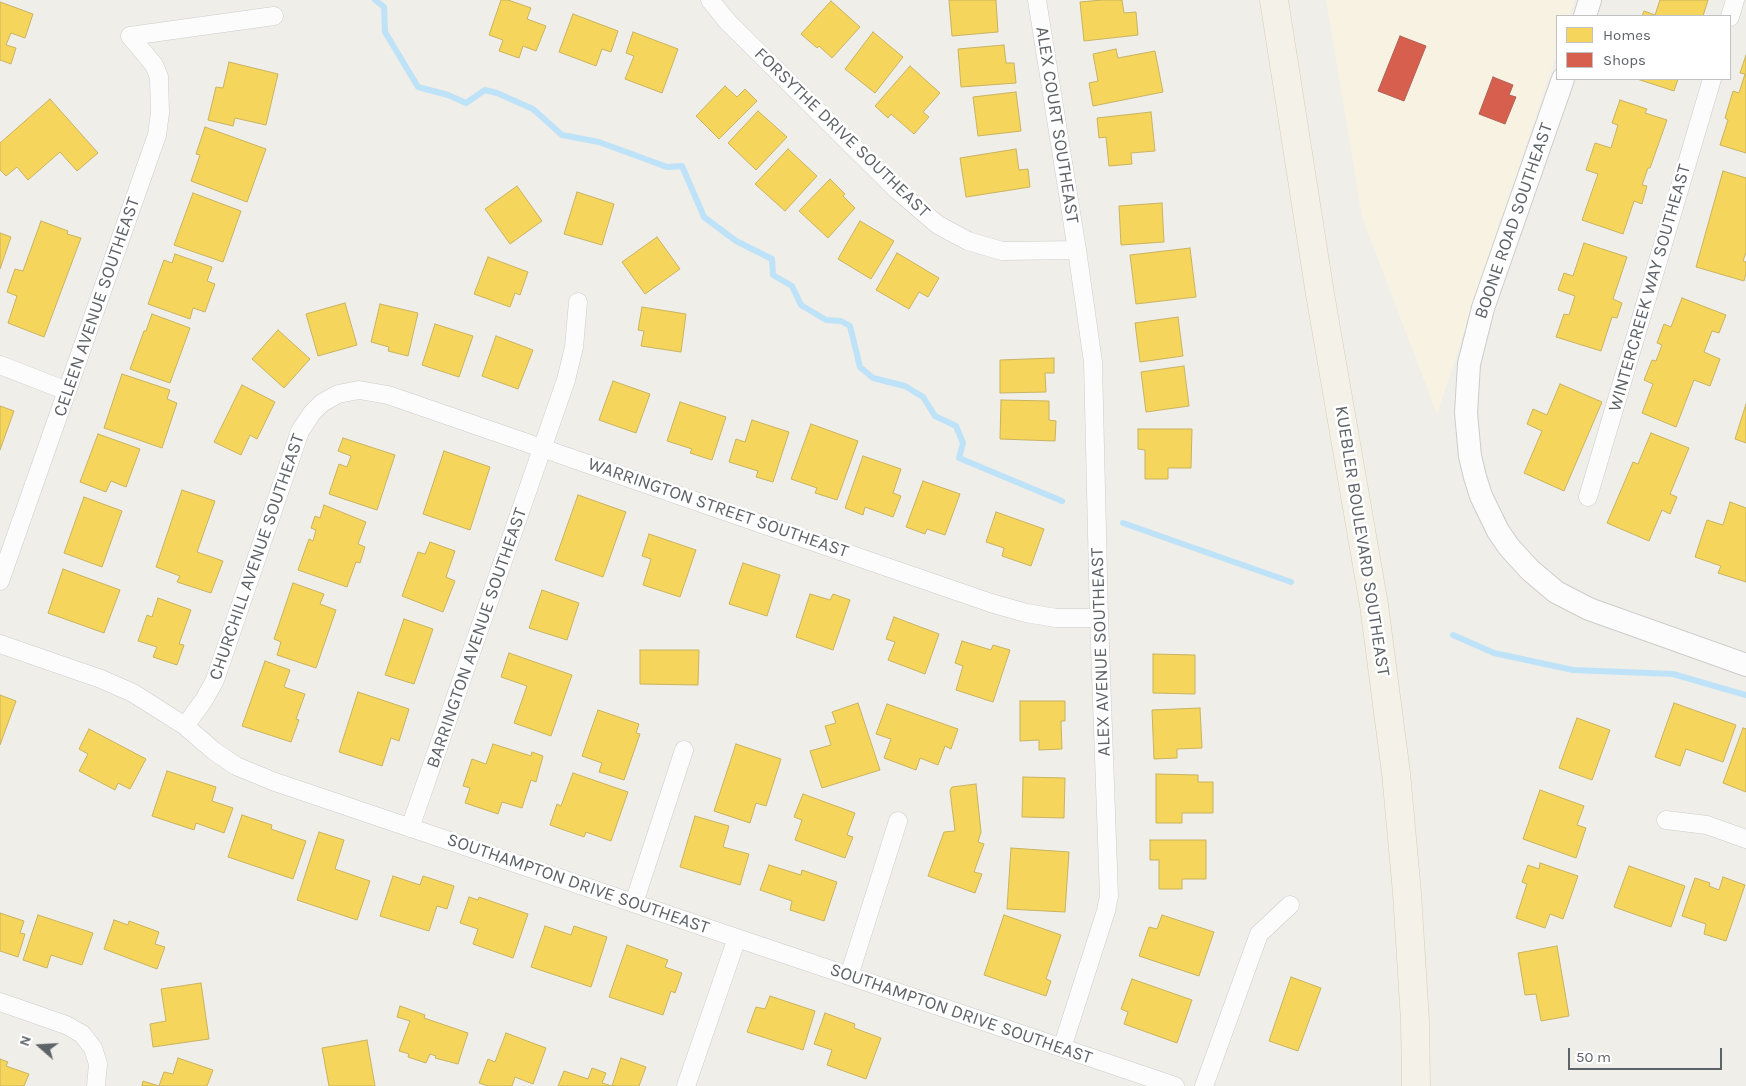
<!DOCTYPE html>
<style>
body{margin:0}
#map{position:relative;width:1746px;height:1086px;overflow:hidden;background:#efeee9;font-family:Karla,sans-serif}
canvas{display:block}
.legend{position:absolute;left:1556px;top:15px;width:175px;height:65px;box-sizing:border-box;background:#fff;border:1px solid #bfc1c3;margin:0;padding:6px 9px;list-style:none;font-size:15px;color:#5e6368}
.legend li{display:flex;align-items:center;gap:10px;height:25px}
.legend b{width:25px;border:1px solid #bfc1c3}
.north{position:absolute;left:15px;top:1021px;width:50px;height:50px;-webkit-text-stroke:4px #fff;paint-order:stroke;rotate:289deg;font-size:14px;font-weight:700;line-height:20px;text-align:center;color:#5e6368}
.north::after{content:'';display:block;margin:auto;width:18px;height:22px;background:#5e6368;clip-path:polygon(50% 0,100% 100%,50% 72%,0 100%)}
.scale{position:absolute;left:1568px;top:1048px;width:154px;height:22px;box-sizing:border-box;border:2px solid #5e6368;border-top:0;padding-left:6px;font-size:15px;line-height:18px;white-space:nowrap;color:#5e6368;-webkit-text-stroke:4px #fff;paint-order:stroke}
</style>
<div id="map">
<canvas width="1746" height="1086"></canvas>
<ul class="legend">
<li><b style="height:14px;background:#f6d55c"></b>Homes</li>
<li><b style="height:14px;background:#d6604d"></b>Shops</li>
</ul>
<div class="north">N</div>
<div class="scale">50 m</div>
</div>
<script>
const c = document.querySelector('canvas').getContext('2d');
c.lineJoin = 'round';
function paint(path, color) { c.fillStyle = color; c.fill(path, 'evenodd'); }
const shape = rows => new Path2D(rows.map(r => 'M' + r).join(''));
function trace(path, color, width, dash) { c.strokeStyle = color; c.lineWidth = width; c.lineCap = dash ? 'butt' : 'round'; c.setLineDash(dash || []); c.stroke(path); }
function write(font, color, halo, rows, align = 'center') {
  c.font = font + ' Karla,sans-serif'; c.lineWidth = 5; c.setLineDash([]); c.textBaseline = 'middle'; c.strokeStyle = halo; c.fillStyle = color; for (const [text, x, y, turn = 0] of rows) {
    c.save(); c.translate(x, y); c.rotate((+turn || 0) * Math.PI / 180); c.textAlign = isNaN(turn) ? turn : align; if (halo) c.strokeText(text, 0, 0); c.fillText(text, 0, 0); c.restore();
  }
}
const commercial = shape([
 [1326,0,1575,0,1569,16,1557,16,1557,53,1437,414,1362,217]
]);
const homes = shape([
 [501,0,508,0,531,8,527,19,546,26,536,51,523,46,519,58,499,51,503,40,489,35,501,0],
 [949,0,996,0,998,32,952,36,949,0],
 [1102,0,1122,0,1124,13,1136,12,1138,35,1084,41,1080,2,1102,0],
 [1660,0,1708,0,1703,16,1642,16,1644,11,1655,15,1660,0],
 [831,1,860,27,832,58,819,46,817,48,801,34,831,1],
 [0,2,33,14,25,38,11,33,6,45,16,48,11,64,0,60,0,2],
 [573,14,618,31,611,52,602,49,596,66,559,52,573,14],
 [633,32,678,49,662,93,625,79,634,56,626,53,633,32],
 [873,32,903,57,875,93,845,69,873,32],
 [1004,45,1006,63,1014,63,1016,83,961,87,958,49,1004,45],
 [1116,49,1118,58,1155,51,1163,92,1093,106,1089,83,1098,81,1093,54,1116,49],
 [1746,55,1746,153,1720,145,1728,120,1725,118,1733,91,1739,93,1745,74,1740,73,1746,55],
 [229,62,278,74,266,125,235,118,233,126,208,120,216,87,223,88,229,62],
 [910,66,940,93,923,112,929,117,914,134,891,114,888,118,875,106,910,66],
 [1637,79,1678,79,1674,91,1637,79],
 [725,86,737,97,745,89,757,101,719,139,696,116,725,86],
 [1016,92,1021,131,978,136,973,97,1016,92],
 [50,99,98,153,77,171,60,152,28,180,17,167,6,176,0,170,0,143,50,99],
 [1620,100,1647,109,1645,113,1667,120,1650,168,1648,168,1642,185,1647,186,1642,204,1634,201,1623,234,1582,220,1598,174,1586,170,1595,143,1611,148,1618,125,1612,123,1620,100],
 [758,111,787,137,756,170,728,143,758,111],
 [1151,112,1155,151,1131,153,1132,164,1109,166,1106,137,1099,138,1097,118,1151,112],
 [205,127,266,149,247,202,191,181,200,155,196,154,205,127],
 [788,149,817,176,785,211,755,184,788,149],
 [1016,149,1019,170,1028,169,1030,187,966,197,960,158,1016,149],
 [1723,171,1746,178,1746,252,1743,261,1746,262,1746,273,1744,281,1696,267,1723,171],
 [830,179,845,194,843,196,855,208,828,238,799,211,830,179],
 [517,186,542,221,510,244,485,209,517,186],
 [577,192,614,204,602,245,564,234,577,192],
 [193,193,241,211,223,262,174,245,193,193],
 [1162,203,1164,242,1121,245,1119,206,1162,203],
 [41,221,68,231,67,234,81,238,44,337,8,323,17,296,7,292,15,269,23,271,41,221],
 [860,221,894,241,871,279,838,259,860,221],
 [0,233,11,237,0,269,0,233],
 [657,237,680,269,645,294,622,262,657,237],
 [1584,243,1627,257,1613,299,1622,303,1617,318,1612,317,1601,351,1556,337,1564,314,1569,315,1575,296,1558,290,1564,273,1573,276,1584,243],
 [1190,248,1196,297,1136,304,1130,255,1190,248],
 [897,253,939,278,928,297,919,292,909,309,876,290,897,253],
 [175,254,212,267,207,281,215,284,205,312,193,308,190,319,148,304,164,260,172,263,175,254],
 [488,257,528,272,520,295,515,293,510,307,474,294,488,257],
 [1682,298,1726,315,1719,333,1712,331,1704,352,1720,359,1710,386,1694,380,1676,427,1642,413,1653,384,1644,380,1652,360,1656,361,1662,345,1657,343,1664,324,1671,327,1682,298],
 [345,303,357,345,318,356,306,314,345,303],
 [380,304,418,313,408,356,388,351,389,347,371,342,380,304],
 [642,307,686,314,681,352,641,346,644,331,638,330,642,307],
 [152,314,190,328,170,383,130,369,144,331,146,331,152,314],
 [1178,317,1183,356,1140,362,1135,323,1178,317],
 [435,324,473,336,459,377,422,365,435,324],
 [278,330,310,359,284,388,252,359,278,330],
 [496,336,533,350,518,389,482,376,496,336],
 [1054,358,1054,373,1045,373,1046,392,1000,393,1000,360,1054,358],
 [1184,366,1189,406,1146,412,1141,372,1184,366],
 [122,374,170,390,167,399,177,403,162,448,104,428,122,374],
 [613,381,650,394,636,433,599,420,613,381],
 [1560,384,1602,402,1564,491,1524,473,1542,431,1527,424,1533,409,1547,415,1560,384],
 [242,385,275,402,257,439,250,435,241,455,214,442,242,385],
 [1001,400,1049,401,1049,420,1056,421,1055,441,1000,439,1001,400],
 [680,402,726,417,712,460,690,453,692,449,667,441,680,402],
 [1746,404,1746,443,1735,439,1746,404],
 [0,406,14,411,0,450,0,406],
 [752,420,789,432,773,482,756,477,758,471,729,462,736,439,745,442,752,420],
 [811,424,858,441,837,500,815,493,817,488,791,479,811,424],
 [1138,429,1192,429,1191,468,1168,468,1168,479,1145,479,1145,450,1138,449,1138,429],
 [1651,433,1689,448,1670,494,1677,497,1670,514,1662,510,1649,541,1607,523,1633,462,1638,464,1651,433],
 [98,434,140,449,126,487,111,481,106,492,80,482,98,434],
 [343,438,395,455,377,510,329,494,339,464,347,467,351,456,338,451,343,438],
 [444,451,490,467,470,530,423,514,444,451],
 [863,456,901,469,893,493,901,496,893,517,865,507,863,515,845,508,863,456],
 [923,481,960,494,945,535,927,529,925,534,906,527,923,481],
 [182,490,215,501,197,552,223,561,211,593,177,582,180,576,156,567,182,490],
 [578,495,626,512,603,577,555,560,578,495],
 [84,497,122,511,102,567,64,553,84,497],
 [1730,502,1746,508,1746,582,1718,573,1721,566,1695,557,1707,520,1723,525,1730,502],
 [324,505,366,522,358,544,365,547,360,563,356,562,347,587,298,570,309,539,313,541,316,530,311,528,315,516,320,518,324,505],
 [996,512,1044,529,1031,566,1002,556,1004,548,986,542,996,512],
 [649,534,696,550,680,597,643,585,651,559,642,556,649,534],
 [430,542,455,551,446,577,455,581,443,612,402,596,418,552,425,554,430,542],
 [743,563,780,575,767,616,729,604,743,563],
 [63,569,120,590,104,633,48,613,63,569],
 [293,583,324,594,320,604,336,610,316,668,277,655,281,642,274,639,293,583],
 [542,590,579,603,567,640,529,628,542,590],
 [810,594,830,600,833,594,850,600,833,650,796,637,810,594],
 [158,598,191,610,179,644,184,645,177,665,153,657,157,647,138,641,147,615,152,617,158,598],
 [894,617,939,634,925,674,888,660,895,642,886,639,894,617],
 [404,619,433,629,414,684,385,675,404,619],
 [962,641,991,650,993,645,1010,650,993,702,956,690,963,666,955,663,962,641],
 [640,650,699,650,698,685,640,684,640,650],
 [509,653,572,675,551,736,514,723,527,686,501,677,509,653],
 [1153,654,1195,655,1195,694,1153,693,1153,654],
 [265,661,290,670,284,687,305,694,296,719,299,720,291,742,242,726,265,661],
 [358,692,409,709,399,741,391,738,382,766,339,752,358,692],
 [0,695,16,701,0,745,0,695],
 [1020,701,1065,701,1065,721,1061,721,1062,749,1039,750,1039,740,1020,741,1020,701],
 [858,703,880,770,822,788,810,751,831,745,825,726,836,723,832,712,858,703],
 [1674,703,1736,725,1723,762,1686,749,1680,766,1655,757,1674,703],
 [887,704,958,729,951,749,945,746,938,765,920,758,916,770,884,758,891,739,876,734,887,704],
 [1200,708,1202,748,1177,749,1177,758,1154,759,1152,710,1200,708],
 [598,710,639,724,636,733,640,734,624,780,599,772,602,763,582,756,598,710],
 [1577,718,1610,730,1592,780,1559,768,1577,718],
 [1743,728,1746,729,1746,792,1723,783,1743,728],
 [89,729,146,759,130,789,118,783,115,790,79,771,88,754,79,749,89,729],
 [493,744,531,756,532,752,543,756,536,782,531,780,522,808,502,802,498,814,465,803,470,788,463,786,472,759,486,764,493,744],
 [736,744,781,759,766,806,756,803,750,823,714,811,736,744],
 [167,771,216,787,212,801,233,808,224,833,196,823,194,830,152,816,167,771],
 [573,773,628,792,611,841,586,832,584,837,550,825,557,804,561,806,573,773],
 [1156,774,1198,775,1198,782,1213,782,1213,813,1182,813,1182,823,1156,823,1156,774],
 [1023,777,1065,778,1064,818,1022,817,1023,777],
 [976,784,981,832,978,842,984,844,974,872,982,874,975,893,928,876,944,832,955,831,950,791,952,787,976,784],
 [1540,790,1584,806,1577,825,1586,828,1576,858,1523,839,1540,790],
 [803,794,855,813,847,835,853,837,845,858,795,840,802,820,794,817,803,794],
 [242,815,272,825,271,829,306,841,293,879,228,857,242,815],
 [695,816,729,826,723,847,749,854,740,885,680,867,695,816],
 [319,832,344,840,335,869,370,881,357,920,297,900,319,832],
 [1150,840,1206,840,1206,879,1182,879,1182,889,1159,889,1159,860,1150,860,1150,840],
 [1011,848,1069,852,1065,912,1007,909,1011,848],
 [1540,863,1578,876,1563,919,1550,914,1545,928,1516,918,1527,884,1522,882,1528,865,1539,869,1540,863],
 [769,865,801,875,802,870,837,882,824,921,790,910,792,901,760,890,769,865],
 [1629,866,1685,886,1671,927,1614,907,1629,866],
 [393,876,420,885,423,876,454,886,447,909,437,906,429,931,380,916,393,876],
 [1723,877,1745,885,1726,941,1704,934,1706,924,1682,916,1695,878,1710,883,1709,886,1719,890,1723,877],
 [469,897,478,900,479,897,528,914,513,958,473,944,478,929,460,923,469,897],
 [0,913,24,921,20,933,25,934,18,957,0,951,0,913],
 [38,915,93,933,82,965,51,955,47,968,23,960,38,915],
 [1004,915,1061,935,1046,979,1051,981,1046,996,984,975,1004,915],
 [1162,915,1214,932,1199,976,1139,956,1149,927,1157,929,1162,915],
 [114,920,128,925,129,921,159,932,155,944,165,947,157,969,104,949,114,920],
 [545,926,571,935,574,926,607,937,591,987,531,967,545,926],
 [627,945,668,960,665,967,682,973,675,993,671,991,663,1015,609,997,627,945],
 [1557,946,1569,1016,1541,1021,1536,994,1525,995,1518,953,1557,946],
 [1291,977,1321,988,1298,1051,1269,1041,1291,977],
 [1132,979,1192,1000,1177,1043,1124,1024,1128,1012,1121,1009,1132,979],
 [201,983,209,1039,153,1047,150,1024,166,1021,161,989,201,983],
 [770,996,815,1011,803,1050,747,1032,756,1007,765,1009,770,996],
 [400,1006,425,1015,424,1018,468,1033,458,1064,435,1058,436,1056,430,1054,426,1063,408,1057,409,1054,399,1051,410,1021,397,1017,400,1006],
 [825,1013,855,1024,854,1028,881,1038,866,1079,827,1065,832,1050,814,1044,825,1013],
 [506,1033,546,1048,533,1084,515,1077,512,1086,488,1086,479,1083,488,1059,495,1062,506,1033],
 [367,1040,375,1086,329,1086,322,1048,367,1040],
 [178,1058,213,1070,207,1086,142,1086,143,1081,159,1086,164,1072,173,1074,178,1058],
 [621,1058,646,1067,639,1086,558,1086,564,1071,588,1079,592,1068,606,1073,602,1083,612,1086,621,1058],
 [0,1059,8,1062,6,1066,29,1074,24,1086,0,1086,0,1059]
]);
const shops = shape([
 [1400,36,1426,46,1404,101,1378,91,1400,36],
 [1493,77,1513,85,1509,95,1516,97,1505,124,1479,114,1493,77]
]);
const stream = shape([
 [375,0,384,7,385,32,418,87,448,95,466,103,485,90,497,93,533,109,562,135,599,142,667,167,682,166,704,217,736,241,772,259,773,275,792,286,801,305,826,320,841,321,850,326,860,367,873,378,905,386,923,397,935,416,956,426,963,443,959,458,1062,501],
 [1123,523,1291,582],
 [1453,635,1494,653,1573,670,1673,674,1746,695]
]);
const minor = shape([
 [710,0,727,21,897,190,938,225,968,241,1002,251,1077,250],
 [1037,0,1077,250,1093,362,1099,618,1109,896,1106,911,1062,1048],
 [1730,17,1735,0],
 [130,36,274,16],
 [0,365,67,391],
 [1588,497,1712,79],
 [0,581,157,135,160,113,159,77,154,65,130,36],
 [0,644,101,679,133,693,185,726,214,751,236,766,275,782,1175,1086],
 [185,726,204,700,215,680,300,431,312,413,322,403,338,394,359,390,388,395,991,603,1026,613,1056,618,1099,618],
 [1666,820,1707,825,1746,839],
 [410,828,566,380,574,347,578,302],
 [634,903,684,750],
 [849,976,898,821],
 [0,1002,66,1025,82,1034,93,1048,98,1064,96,1086],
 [686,1086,737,938],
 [1204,1086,1259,934,1290,905]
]);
const tertiary = shape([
 [1585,16,1590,0],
 [1563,79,1483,308,1469,364,1466,413,1470,456,1475,477,1481,496,1498,531,1509,547,1530,570,1556,592,1589,609,1746,665]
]);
const primary = shape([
 [1274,0,1320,294,1374,605,1396,773,1407,893,1415,1021,1416,1086]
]);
const streetNames = [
 ["ALEX COURT SOUTHEAST",1057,125,81],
 ["FORSYTHE DRIVE SOUTHEAST",842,133,44],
 ["BOONE ROAD SOUTHEAST",1514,221,-71],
 ["WINTERCREEK WAY SOUTHEAST",1650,288,-74],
 ["CELEEN AVENUE SOUTHEAST",97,307,-71],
 ["WARRINGTON STREET SOUTHEAST",718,508,19],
 ["KUEBLER BOULEVARD SOUTHEAST",1362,541,81],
 ["CHURCHILL AVENUE SOUTHEAST",257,557,-71],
 ["BARRINGTON AVENUE SOUTHEAST",477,638,-71],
 ["ALEX AVENUE SOUTHEAST",1101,652,-92],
 ["SOUTHAMPTON DRIVE SOUTHEAST",578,884,19],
 ["SOUTHAMPTON DRIVE SOUTHEAST",961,1014,19]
];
paint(commercial, '#f8f2e3');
paint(homes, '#f6d55c');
trace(homes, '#c8b360', 1);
paint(shops, '#d6604d');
trace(shops, '#b26155', 1);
trace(stream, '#bee2f8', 6);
trace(minor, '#cccccb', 19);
trace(tertiary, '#cccccb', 24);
trace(primary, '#d8ceb6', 29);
trace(minor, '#fdfcfc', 18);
trace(tertiary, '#fdfcfc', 22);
trace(primary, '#f4f1e9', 28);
write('18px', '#5e6368', '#fff', streetNames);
</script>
